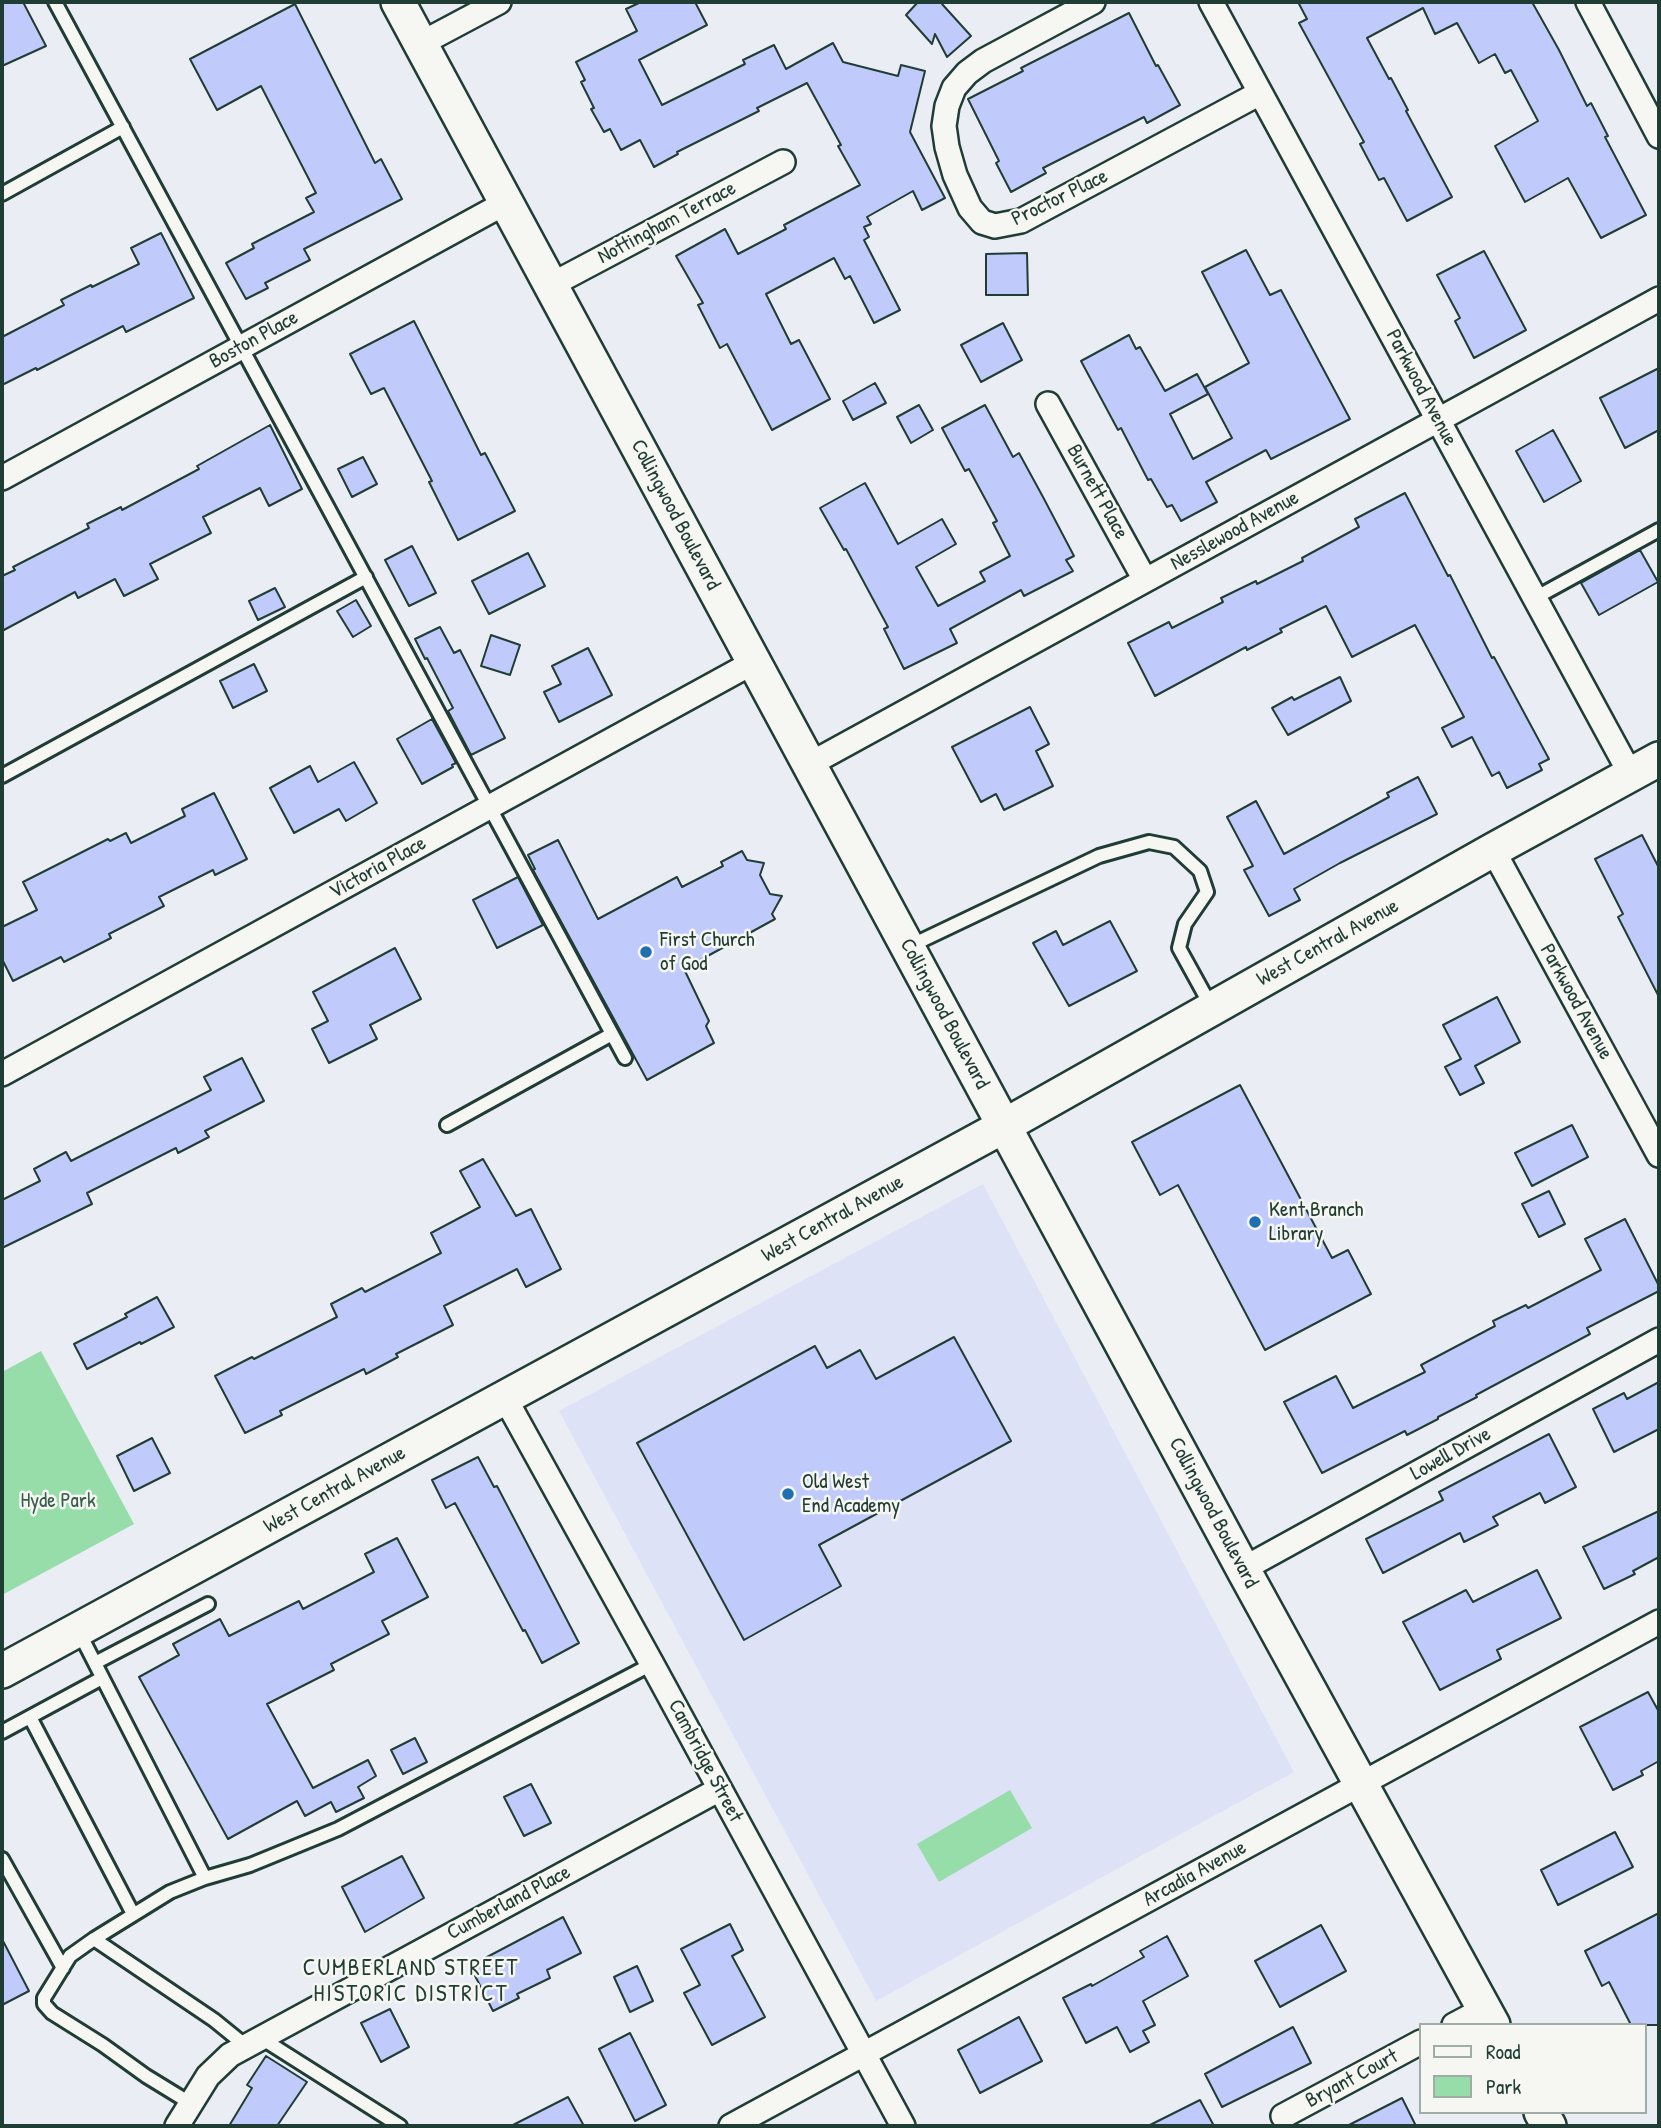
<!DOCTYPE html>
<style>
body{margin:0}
#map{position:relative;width:1661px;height:2128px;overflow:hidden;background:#ebedf4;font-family:"Patrick Hand",sans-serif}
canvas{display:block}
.frame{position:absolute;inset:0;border:4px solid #1f3d34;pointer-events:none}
.legend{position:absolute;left:1419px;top:2023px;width:228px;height:91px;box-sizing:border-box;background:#f6f6f2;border:2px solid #a0aca6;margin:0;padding:9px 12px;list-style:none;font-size:21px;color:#1f3d34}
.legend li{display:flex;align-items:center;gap:14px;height:35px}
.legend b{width:35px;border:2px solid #a0aca6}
</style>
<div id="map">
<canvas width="1661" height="2128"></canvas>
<div class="frame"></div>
<ul class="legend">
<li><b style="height:9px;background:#f6f6f2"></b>Road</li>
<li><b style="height:19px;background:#97ddaa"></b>Park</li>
</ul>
</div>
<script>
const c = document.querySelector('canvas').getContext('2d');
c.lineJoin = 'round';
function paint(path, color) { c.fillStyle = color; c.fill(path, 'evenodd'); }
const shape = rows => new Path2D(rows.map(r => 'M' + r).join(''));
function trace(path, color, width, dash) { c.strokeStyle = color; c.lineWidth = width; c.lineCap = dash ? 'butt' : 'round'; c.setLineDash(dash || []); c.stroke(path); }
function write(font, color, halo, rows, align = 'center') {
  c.font = font + ' "Patrick Hand",sans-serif'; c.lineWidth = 5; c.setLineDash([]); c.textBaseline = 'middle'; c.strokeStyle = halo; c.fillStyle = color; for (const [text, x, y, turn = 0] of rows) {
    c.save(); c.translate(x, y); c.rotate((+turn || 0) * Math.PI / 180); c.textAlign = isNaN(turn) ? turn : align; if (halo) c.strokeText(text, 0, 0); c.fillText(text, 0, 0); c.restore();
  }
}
const built = shape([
 [983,1184,1294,1772,876,2001,559,1411]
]);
const green = shape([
 [41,1351,134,1524,2,1595,2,1372],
 [1010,1790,1032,1828,939,1882,917,1844]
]);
const building = shape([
 [2,2,23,2,46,46,2,66,2,2],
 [641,2,695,2,707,25,639,60,662,105,745,64,743,60,774,45,786,69,833,43,843,62,898,76,901,65,925,71,910,132,945,198,922,210,913,191,867,217,871,224,864,227,869,237,864,240,900,310,874,323,850,276,845,279,834,258,766,294,791,344,799,340,830,399,772,430,727,344,720,348,698,305,703,303,676,256,725,229,738,254,786,229,784,225,860,185,838,146,841,145,807,83,757,108,759,111,677,152,678,154,654,167,640,140,621,150,610,129,604,132,591,109,594,108,581,82,585,80,576,62,637,31,626,9,641,2],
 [918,2,943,2,942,4,971,36,947,57,935,34,932,44,906,15,918,2],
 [1298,2,1532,2,1559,50,1587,106,1591,103,1608,136,1605,137,1646,215,1601,238,1568,178,1525,202,1495,146,1538,121,1511,70,1505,73,1495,54,1479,63,1457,23,1435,34,1423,8,1367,38,1389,79,1391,78,1408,110,1406,111,1452,197,1407,221,1384,178,1379,180,1360,144,1364,142,1299,23,1307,19,1298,2],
 [295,4,375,163,381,159,402,199,304,249,310,260,265,283,268,288,246,299,226,263,254,248,252,244,314,212,306,198,316,193,261,86,217,110,190,59,295,4],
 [1129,13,1156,66,1158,65,1180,105,1147,123,1144,117,1043,168,1046,173,1011,192,996,163,999,161,968,99,1023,71,1021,68,1129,13],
 [161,233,194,298,126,332,123,326,37,370,36,368,2,385,2,337,64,305,61,300,91,285,92,287,139,264,131,248,161,233],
 [1246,250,1270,295,1281,290,1350,419,1271,459,1266,450,1206,482,1217,502,1181,521,1172,505,1167,507,1151,479,1148,480,1121,428,1118,430,1081,361,1129,335,1136,349,1140,347,1165,391,1197,374,1208,394,1170,414,1193,459,1232,438,1205,387,1249,363,1202,272,1246,250],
 [1484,251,1526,330,1474,358,1455,321,1460,318,1437,275,1484,251],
 [1027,253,1028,295,986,295,986,254,1027,253],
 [414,321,481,455,485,453,515,511,458,540,429,482,432,481,384,388,371,394,350,354,414,321],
 [1003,323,1022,360,981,382,961,345,1003,323],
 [1659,368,1659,430,1625,448,1600,398,1659,368],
 [875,383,886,403,853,420,843,401,875,383],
 [919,405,933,430,911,443,897,417,919,405],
 [985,405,1013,457,1019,453,1043,497,1074,556,1066,560,1073,571,1024,596,1021,590,950,629,957,643,904,669,884,629,888,627,846,549,844,550,820,508,865,483,898,544,942,519,956,544,916,567,938,606,985,581,980,572,1010,556,993,523,997,521,969,469,965,471,942,428,985,405],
 [270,425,302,489,269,506,260,488,203,517,211,533,150,564,158,579,124,596,115,579,78,598,75,592,2,631,2,576,15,570,13,567,89,528,87,524,121,507,122,510,199,469,197,466,270,425],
 [1553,430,1581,481,1544,502,1516,451,1553,430],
 [363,457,377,484,352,497,338,469,363,457],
 [1405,493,1448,576,1450,575,1492,658,1494,657,1549,759,1539,764,1542,770,1507,788,1499,772,1492,776,1472,737,1452,747,1442,728,1464,717,1415,625,1352,657,1326,606,1280,629,1282,632,1247,650,1246,647,1155,696,1128,643,1169,622,1172,628,1223,602,1221,598,1256,581,1257,584,1303,561,1302,558,1359,527,1355,519,1405,493],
 [412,546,436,593,409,606,385,560,412,546],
 [1640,550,1658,582,1599,615,1581,583,1640,550],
 [528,553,545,586,489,614,472,581,528,553],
 [275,588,285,607,258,620,249,601,275,588],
 [356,600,371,626,353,637,337,611,356,600],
 [440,627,454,653,460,650,505,738,471,755,448,711,453,708,427,658,425,659,415,639,440,627],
 [491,635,520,645,510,675,481,666,491,635],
 [588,648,612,695,559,722,544,692,561,684,552,666,588,648],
 [254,664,267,691,233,708,220,681,254,664],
 [1340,677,1351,701,1288,735,1272,708,1292,697,1294,700,1340,677],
 [1030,707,1049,744,1036,751,1053,786,1004,810,996,794,981,802,952,747,1030,707],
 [432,719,456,763,452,765,453,767,422,784,397,739,432,719],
 [354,762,377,803,346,821,339,809,294,833,270,788,310,766,318,782,354,762],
 [1418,777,1437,814,1340,863,1294,889,1300,900,1269,916,1244,870,1253,866,1227,817,1256,801,1284,854,1389,797,1387,793,1418,777],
 [214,793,247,859,215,875,213,870,159,897,164,906,109,934,111,938,64,962,61,957,13,981,2,959,2,927,37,910,23,882,108,839,110,841,126,833,131,843,185,816,182,809,214,793],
 [1642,835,1659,868,1659,997,1618,917,1623,914,1595,859,1642,835],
 [558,840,598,919,677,877,682,887,723,866,721,862,742,851,747,860,764,863,760,875,770,894,782,896,772,914,775,919,684,969,709,1021,706,1026,714,1043,647,1080,533,870,535,869,528,855,558,840],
 [518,877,543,925,497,948,473,900,518,877],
 [1110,921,1137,971,1069,1006,1033,943,1056,931,1063,945,1110,921],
 [395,948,421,999,370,1025,377,1039,329,1063,312,1029,328,1021,313,992,395,948],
 [1497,997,1520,1042,1475,1066,1484,1083,1460,1095,1445,1067,1461,1059,1443,1025,1497,997],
 [242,1058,264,1101,205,1131,209,1137,178,1153,176,1148,87,1193,92,1204,2,1248,2,1200,40,1181,34,1169,66,1152,71,1161,211,1090,204,1077,242,1058],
 [1240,1085,1332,1258,1348,1250,1371,1294,1265,1350,1178,1185,1160,1195,1132,1142,1240,1085],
 [1572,1125,1588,1157,1532,1186,1515,1153,1572,1125],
 [483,1159,516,1216,531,1209,561,1269,526,1287,517,1269,444,1306,453,1325,396,1354,398,1357,366,1374,364,1369,280,1411,282,1415,245,1433,215,1376,252,1357,254,1359,337,1317,331,1304,362,1288,365,1292,441,1253,431,1233,480,1207,460,1171,483,1159],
 [1549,1191,1565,1224,1539,1237,1522,1204,1549,1191],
 [1625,1219,1659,1286,1659,1291,1587,1328,1590,1334,1476,1395,1477,1397,1438,1417,1438,1419,1407,1435,1405,1431,1322,1473,1284,1402,1336,1376,1353,1408,1425,1372,1421,1365,1495,1326,1493,1321,1526,1305,1528,1308,1601,1270,1585,1239,1625,1219],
 [157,1297,174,1327,141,1344,140,1342,87,1369,74,1344,127,1317,125,1314,157,1297],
 [954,1337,1011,1441,819,1545,841,1586,744,1640,637,1443,815,1346,827,1368,860,1350,876,1379,954,1337],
 [1659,1382,1659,1429,1614,1452,1593,1409,1624,1393,1627,1399,1659,1382],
 [1549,1434,1576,1487,1545,1503,1540,1493,1493,1517,1498,1525,1464,1542,1460,1533,1383,1573,1366,1539,1443,1500,1439,1492,1549,1434],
 [152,1438,170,1473,134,1491,117,1456,152,1438],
 [478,1457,494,1487,497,1486,579,1643,542,1663,525,1630,523,1631,455,1503,446,1508,432,1480,478,1457],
 [1659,1511,1659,1557,1633,1571,1635,1574,1604,1589,1583,1547,1659,1511],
 [397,1538,428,1597,382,1621,389,1634,331,1664,334,1670,267,1704,313,1788,368,1760,376,1776,358,1787,364,1798,336,1812,331,1802,305,1816,297,1801,228,1839,139,1677,179,1655,173,1644,220,1619,229,1636,299,1601,303,1609,374,1572,365,1554,397,1538],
 [1537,1570,1561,1618,1497,1650,1501,1659,1440,1690,1403,1622,1466,1590,1473,1602,1537,1570],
 [1648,1692,1659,1712,1659,1761,1641,1771,1643,1775,1613,1790,1580,1727,1648,1692],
 [415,1738,427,1762,403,1774,391,1750,415,1738],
 [531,1784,551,1823,524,1836,504,1797,531,1784],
 [1615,1832,1633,1867,1558,1905,1541,1870,1615,1832],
 [402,1856,424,1898,365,1932,342,1887,402,1856],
 [1659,1913,1659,2025,1631,2025,1609,1982,1602,1986,1585,1951,1659,1913],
 [563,1917,581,1953,547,1970,550,1978,517,1994,519,1998,493,2011,470,1966,563,1917],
 [730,1924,743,1950,732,1956,765,2017,712,2045,684,1993,700,1985,681,1949,730,1924],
 [1321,1925,1346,1971,1280,2007,1255,1961,1321,1925],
 [1167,1936,1188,1976,1143,2001,1155,2025,1143,2031,1149,2042,1130,2052,1117,2027,1086,2043,1063,1998,1091,1984,1092,1986,1144,1957,1140,1951,1167,1936],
 [2,1939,29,1991,2,2005,2,1939],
 [637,1966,653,2001,630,2012,614,1977,637,1966],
 [390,2009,409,2047,381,2062,361,2023,390,2009],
 [1019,2017,1042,2061,980,2093,958,2050,1019,2017],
 [1293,2027,1311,2063,1222,2107,1205,2074,1293,2027],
 [630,2033,666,2105,635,2121,599,2049,630,2033],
 [266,2056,307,2082,277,2126,229,2126,252,2088,247,2085,266,2056],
 [568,2097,584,2126,511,2126,568,2097],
 [1402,2098,1416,2126,1347,2126,1402,2098],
 [1200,2100,1214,2126,1148,2126,1200,2100]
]);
const service = shape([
 [55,2,625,1058],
 [2,194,123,127],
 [1535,598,1659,530],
 [2,776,366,577],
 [908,947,1099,856,1149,842,1174,847,1200,871,1207,892,1185,924,1179,948,1212,1008],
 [447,1125,612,1034],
 [79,1632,205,1878],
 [95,1663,208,1604],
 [30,1717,133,1914],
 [2,1732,102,1678],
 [2,1859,63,1968],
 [94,1939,214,2020,246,2046],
 [261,2038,400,2126],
 [190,2103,146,2076,103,2045,52,2013,44,2004,44,1998,70,1956,94,1939,170,1892,205,1878,250,1865,338,1829,652,1664]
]);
const minor = shape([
 [1093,2,983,61,967,73,954,88,947,106,944,126,947,147,955,175,970,208,982,222,995,226,1021,221,1260,93],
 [1211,2,1631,775],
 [1588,2,1659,136],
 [420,44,499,2],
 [551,285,783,162],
 [1048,404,1145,580],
 [2,478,507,202],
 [810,764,1659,299],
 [1493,850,1659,1155],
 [2,1074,754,662],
 [505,1398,652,1664,903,2126],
 [1243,1569,1659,1340],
 [1454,2025,1484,2009],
 [1283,2116,1421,2042],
 [177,2126,208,2076,230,2055,720,1789],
 [731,2126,1659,1622]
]);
const secondary = shape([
 [398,2,1243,1569,1493,2025],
 [2,1671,1004,1126,1493,850,1659,759],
 [1541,2112,1549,2126]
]);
const markers = [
 [646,952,7,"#1f6fb2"],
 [1255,1222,7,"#1f6fb2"],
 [788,1494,7,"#1f6fb2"]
];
const streetNames = [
 ["Proctor Place",1060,198,-26],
 ["Nottingham Terrace",667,223,-28],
 ["Boston Place",254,340,-29],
 ["Parkwood Avenue",1421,388,62],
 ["Burnett Place",1097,492,61],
 ["Collingwood Boulevard",675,515,62],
 ["Nesslewood Avenue",1235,531,-29],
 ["Victoria Place",378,868,-29],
 ["West Central Avenue",1328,943,-29],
 ["Parkwood Avenue",1576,1002,61],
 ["Collingwood Boulevard",944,1014,62],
 ["West Central Avenue",833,1219,-29],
 ["Lowell Drive",1451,1454,-29],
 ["West Central Avenue",335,1490,-29],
 ["Collingwood Boulevard",1213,1513,62],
 ["Cambridge Street",705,1761,62],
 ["Arcadia Avenue",1195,1874,-29],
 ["Cumberland Place",509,1903,-28],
 ["Bryant Court",1352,2079,-28]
];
const poiNames = [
 ["First Church",660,940],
 ["of God",660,964],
 ["Kent Branch",1269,1210],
 ["Library",1269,1234],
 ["Old West",802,1482],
 ["End Academy",802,1506]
];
const parkNames = [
 ["Hyde Park",58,1501]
];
const neighbourhoodNames = [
 ["CUMBERLAND STREET",411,1969],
 ["HISTORIC DISTRICT",411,1995]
];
paint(built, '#dee2f6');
paint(green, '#97ddaa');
paint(building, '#c0cafb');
trace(building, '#1f3d34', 2);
trace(service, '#1f3d34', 18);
trace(minor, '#1f3d34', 28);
trace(secondary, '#1f3d34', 38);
trace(service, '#f6f6f2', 12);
trace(minor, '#f6f6f2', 23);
trace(secondary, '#f6f6f2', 33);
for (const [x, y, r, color] of markers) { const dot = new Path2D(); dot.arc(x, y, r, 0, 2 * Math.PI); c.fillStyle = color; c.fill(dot); trace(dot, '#f6f6f2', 2.5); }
write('21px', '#1f3d34', '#f6f6f2', streetNames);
write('21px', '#1f3d34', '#f6f6f2', poiNames, 'left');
write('21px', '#375d4c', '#f6f6f2', parkNames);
c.letterSpacing = '2px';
write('23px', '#1f3d34', '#f6f6f2', neighbourhoodNames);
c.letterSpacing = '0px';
</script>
